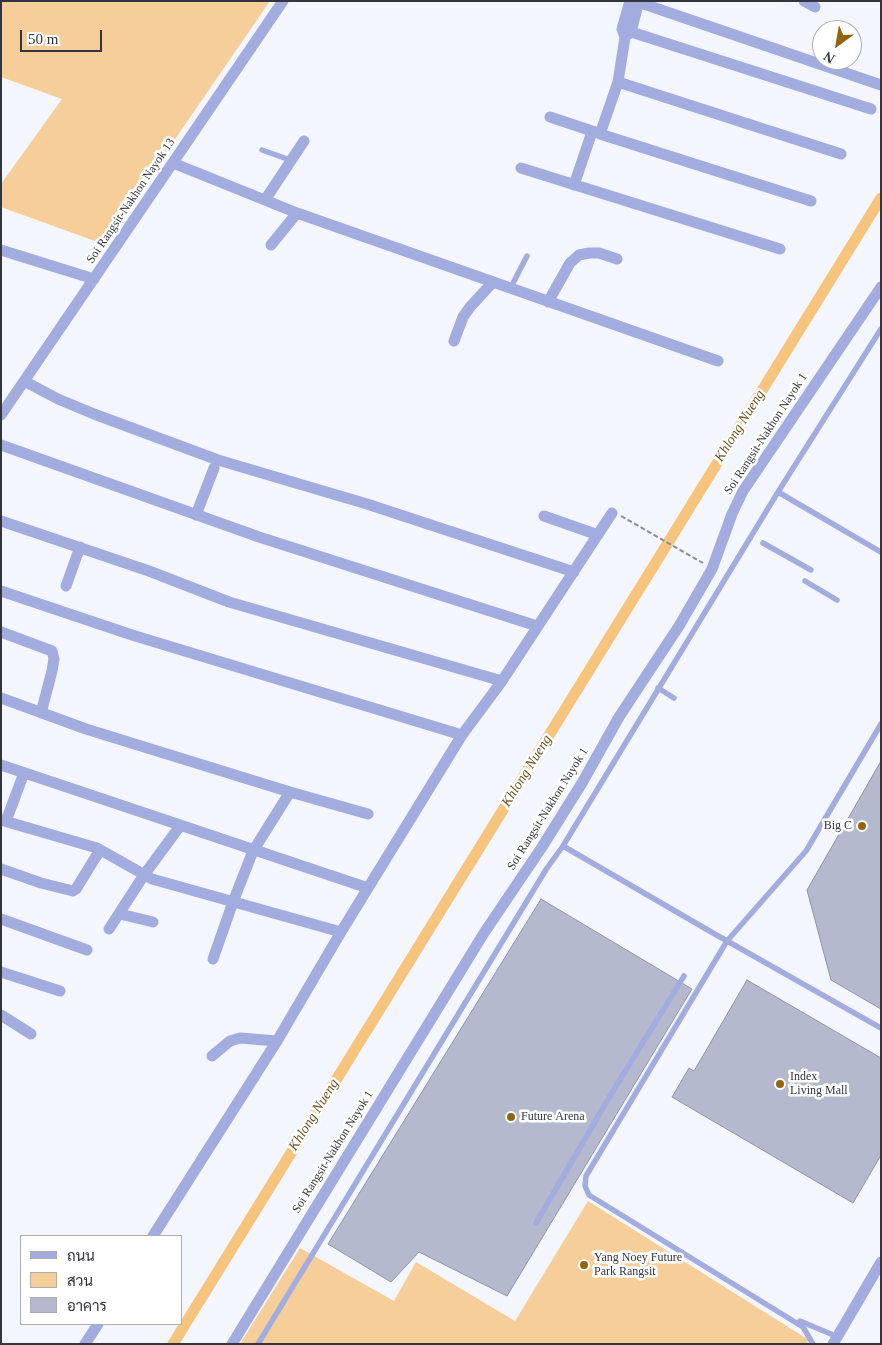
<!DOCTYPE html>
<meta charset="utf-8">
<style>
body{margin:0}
#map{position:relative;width:882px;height:1345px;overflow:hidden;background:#f4f6ff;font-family:"Times New Roman",Sarabun,serif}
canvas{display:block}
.frame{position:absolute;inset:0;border:2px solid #33353e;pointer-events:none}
.legend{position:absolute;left:20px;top:1235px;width:162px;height:90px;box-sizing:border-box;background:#fff;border:1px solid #adaeb2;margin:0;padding:6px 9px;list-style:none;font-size:15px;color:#33353e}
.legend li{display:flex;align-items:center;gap:10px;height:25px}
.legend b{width:25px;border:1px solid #adaeb2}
.north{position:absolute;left:812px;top:20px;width:50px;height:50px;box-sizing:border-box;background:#fff;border:1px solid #adaeb2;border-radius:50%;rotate:212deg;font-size:14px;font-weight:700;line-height:20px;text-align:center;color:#33353e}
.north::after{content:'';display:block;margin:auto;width:18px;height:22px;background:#946413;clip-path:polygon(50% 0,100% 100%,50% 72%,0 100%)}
.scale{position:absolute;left:20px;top:30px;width:82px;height:22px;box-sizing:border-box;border:2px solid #33353e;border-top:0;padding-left:6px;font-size:15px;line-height:18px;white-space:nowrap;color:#33353e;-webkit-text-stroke:4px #fff;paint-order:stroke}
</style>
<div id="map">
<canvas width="882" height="1345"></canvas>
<div class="frame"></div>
<ul class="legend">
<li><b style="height:6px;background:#a2acdf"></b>ถนน</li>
<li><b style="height:14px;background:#f5ce9a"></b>สวน</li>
<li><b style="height:14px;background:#b5b9ce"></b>อาคาร</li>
</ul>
<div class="north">N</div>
<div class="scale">50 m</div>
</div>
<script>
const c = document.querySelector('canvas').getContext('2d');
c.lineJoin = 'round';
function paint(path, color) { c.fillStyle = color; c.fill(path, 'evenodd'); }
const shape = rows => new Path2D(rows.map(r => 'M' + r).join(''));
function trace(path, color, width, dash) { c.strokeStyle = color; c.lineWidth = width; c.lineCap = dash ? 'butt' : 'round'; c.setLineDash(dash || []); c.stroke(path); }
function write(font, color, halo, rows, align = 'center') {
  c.font = font + ' "Times New Roman",serif'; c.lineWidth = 5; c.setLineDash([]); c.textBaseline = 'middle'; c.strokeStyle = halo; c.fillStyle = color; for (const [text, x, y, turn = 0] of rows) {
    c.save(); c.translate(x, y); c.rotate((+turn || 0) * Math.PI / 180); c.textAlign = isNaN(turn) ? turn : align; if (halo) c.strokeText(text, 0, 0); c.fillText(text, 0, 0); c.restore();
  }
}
const green = shape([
 [1,1,270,1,103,244,1,207,1,184,62,99,1,77],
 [588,1201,809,1340,806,1344,240,1344,300,1248,394,1301,416,1262,515,1321]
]);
const canal = shape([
 [173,1344,881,198]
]);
const building = shape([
 [881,761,881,1009,831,980,807,890,881,761],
 [541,899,692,989,507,1296,419,1252,391,1282,328,1244,541,899],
 [747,980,881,1058,881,1155,853,1203,672,1097,689,1068,694,1071,747,980]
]);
const path = shape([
 [621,516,703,563]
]);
const service = shape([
 [262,150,290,160],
 [510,289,527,256],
 [881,329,778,492,563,846,713,933,881,1028],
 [778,492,881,552],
 [763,543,811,570],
 [805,581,837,600],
 [658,688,674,698],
 [536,1223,610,1096,684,976],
 [800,1321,838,1337],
 [258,1344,547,868,563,846],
 [813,1344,803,1327,589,1195,585,1186,586,1176,727,941,806,851,881,724]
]);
const minor = shape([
 [630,1,622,29,625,37,618,82,600,134,811,201],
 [635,1,881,85],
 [804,1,815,7],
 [622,29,871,109],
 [626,36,631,32,639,1],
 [618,82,841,154],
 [550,117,598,133],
 [173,163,297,213,718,361],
 [521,168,780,249],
 [574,185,592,132],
 [265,200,304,141],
 [271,245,297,213],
 [1,250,94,279],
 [548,302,570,263,579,255,589,253,599,253,617,259],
 [454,341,463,317,470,307,493,282],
 [24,381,58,399,94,414,218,460,367,504,574,572],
 [1,415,283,1],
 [1,445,259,537,537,626],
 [196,515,214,468],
 [544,516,598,535],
 [1,521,149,571,229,602,502,681],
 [66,586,80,547],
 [1,591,132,635,462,735],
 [1,632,52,651,54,659,52,671,41,713],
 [1,698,86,729,290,792],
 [1,765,368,888],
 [1,820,97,848,152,879,341,932],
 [6,821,24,773],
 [1,869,41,883,73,891,76,889,100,850],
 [120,914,153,922],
 [1,919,87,950],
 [109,929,144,875,180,826],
 [213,959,233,902,253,851,290,792,368,814],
 [1,972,60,991],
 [1,1015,31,1034],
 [212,1056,230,1041,240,1038,277,1041],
 [153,1236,277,1041,341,932,462,735,502,681,612,513],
 [85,1344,98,1324],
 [232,1344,484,933,542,847,582,783,619,717,679,626,712,569,732,514,743,491,881,287],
 [833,1344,881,1262]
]);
const markers = [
 [862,826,5,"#946413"],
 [780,1084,5,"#946413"],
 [511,1117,5,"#946413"],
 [584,1265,5,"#946413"]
];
const streetNames = [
 ["Soi Rangsit-Nakhon Nayok 13",131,201,-56],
 ["Soi Rangsit-Nakhon Nayok 1",766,434,-57],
 ["Soi Rangsit-Nakhon Nayok 1",548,809,-58],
 ["Soi Rangsit-Nakhon Nayok 1",333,1152,-58]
];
const poiNames = [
 ["Big C",852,826,"right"],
 ["Index",790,1077],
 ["Living Mall",790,1091],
 ["Future Arena",521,1117],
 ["Yang Noey Future",594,1258],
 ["Park Rangsit",594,1272]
];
const waterNames = [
 ["Khlong Nueng",740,426,-58],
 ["Khlong Nueng",527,771,-58],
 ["Khlong Nueng",314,1115,-58]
];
paint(green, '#f5ce9a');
trace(canal, '#f7c47d', 11);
paint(building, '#b5b9ce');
trace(building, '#9094a9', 1);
trace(path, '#8b8d96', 2, [5, 2.5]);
trace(service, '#a2acdf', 5.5);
trace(minor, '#a2acdf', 11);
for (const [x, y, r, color] of markers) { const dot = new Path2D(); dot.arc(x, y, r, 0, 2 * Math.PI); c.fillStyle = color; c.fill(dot); trace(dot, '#fff', 2); }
write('12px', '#33353e', '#fff', streetNames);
write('12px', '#33353e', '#fff', poiNames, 'left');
write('italic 14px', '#704e19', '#fff', waterNames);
</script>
